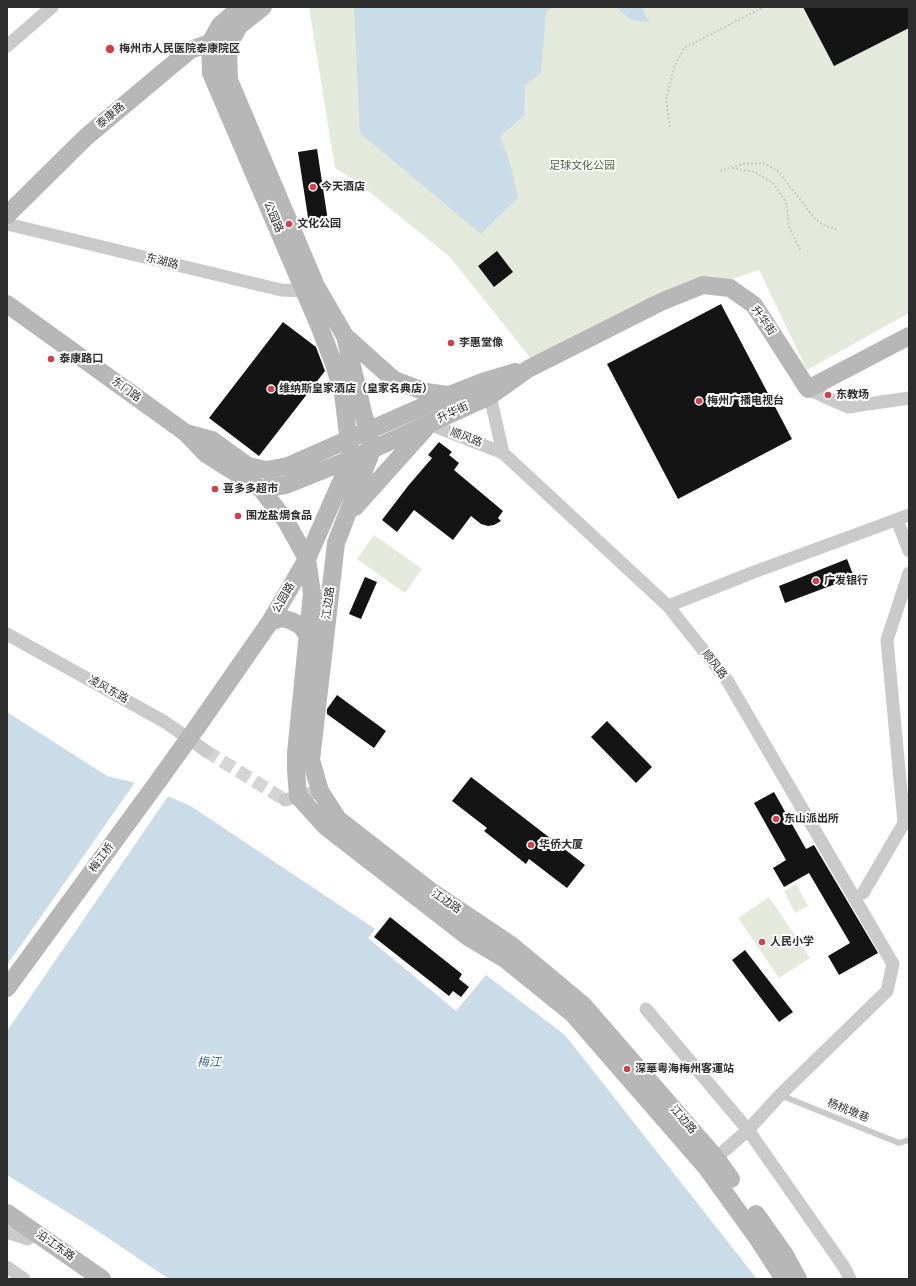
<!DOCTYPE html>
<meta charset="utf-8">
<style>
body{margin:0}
#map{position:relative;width:916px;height:1286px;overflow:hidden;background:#fff;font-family:Poppins,sans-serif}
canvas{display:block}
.frame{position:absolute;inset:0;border:8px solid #2d2d2d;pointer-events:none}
</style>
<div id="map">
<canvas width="916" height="1286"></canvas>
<div class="frame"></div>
</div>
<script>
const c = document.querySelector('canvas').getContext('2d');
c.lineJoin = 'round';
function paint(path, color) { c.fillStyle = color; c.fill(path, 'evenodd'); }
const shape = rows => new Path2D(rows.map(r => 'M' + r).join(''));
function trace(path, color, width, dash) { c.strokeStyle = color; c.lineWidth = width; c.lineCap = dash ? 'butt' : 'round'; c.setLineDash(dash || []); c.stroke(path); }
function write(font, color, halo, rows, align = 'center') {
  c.font = font + ' Poppins,"Noto Sans SC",sans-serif'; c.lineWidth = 4; c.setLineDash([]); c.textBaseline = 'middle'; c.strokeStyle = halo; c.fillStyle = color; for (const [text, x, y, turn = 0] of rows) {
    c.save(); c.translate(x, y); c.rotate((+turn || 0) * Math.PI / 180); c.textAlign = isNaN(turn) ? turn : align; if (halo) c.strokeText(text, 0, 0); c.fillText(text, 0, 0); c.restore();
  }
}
const green = shape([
 [309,7,909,7,909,313,807,370,759,270,673,299,536,365,450,257,356,181,335,168],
 [374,535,422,569,405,593,357,559],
 [796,884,808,906,795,913,784,891],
 [769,897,810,958,779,978,738,918]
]);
const water = shape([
 [354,7,555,7,546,11,541,73,525,85,524,116,500,136,511,167,518,198,481,234,360,133],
 [615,7,642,7,649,22,632,20],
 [7,712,107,776,136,783,189,805,375,929,368,938,456,1011,486,975,565,1035,757,1279,169,1279,93,1228,7,1175]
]);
const pier = shape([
 [136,781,169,795,7,1031,7,965]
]);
const building = shape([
 [803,7,909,7,909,28,834,66],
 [317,149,328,221,309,224,298,152],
 [497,251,513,272,494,287,478,266],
 [721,304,792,439,678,499,607,364],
 [283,322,316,347,325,371,259,456,209,418],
 [439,442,452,452,449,455,459,463,454,470,503,511,498,518,501,521,494,525,488,526,481,524,471,516,453,540,414,510,397,532,382,520,408,486,432,458,428,455],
 [847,559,854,577,785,603,779,586],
 [365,577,377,582,361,619,349,614],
 [337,695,386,731,374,748,327,714,327,709],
 [607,721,652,767,636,783,591,737],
 [471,777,585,865,567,888,529,859,526,864,484,831,487,828,452,801],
 [774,792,806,849,814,845,878,953,839,975,828,956,850,943,809,873,784,887,773,868,786,860,754,803],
 [390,917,462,974,459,979,469,987,461,997,453,991,449,996,374,937],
 [745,950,793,1012,779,1022,732,960]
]);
const streetTunnel = shape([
 [206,751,285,800]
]);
const path = shape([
 [670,127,666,99,675,65,684,48,764,7],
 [732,168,755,172,773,183,786,202,789,227,801,251],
 [720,171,742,164,763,163,777,170,816,220,824,225,838,230]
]);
const lane = shape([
 [780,1095,899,1143,909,1140]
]);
const street = shape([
 [7,46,52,7],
 [7,224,281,290,305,291,311,289],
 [808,389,848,407,909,398],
 [490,396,503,453],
 [429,424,503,453,668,606,727,680,893,964,887,991,780,1095,748,1130,716,1158],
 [897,520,909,551],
 [668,606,754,572,909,515],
 [7,634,165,722,206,751],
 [285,800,320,791],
 [863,893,904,823,887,640,909,573],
 [646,1009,748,1130,844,1267,850,1279],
 [7,1232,28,1239],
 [7,1267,24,1279]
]);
const secondary = shape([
 [241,7,220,25,210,43,211,73,318,323,334,364,343,394,351,459],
 [263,7,239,26,228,46,229,80,316,286,345,336,372,450],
 [7,215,86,137,190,50,210,43,221,45],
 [7,304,186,433,206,454,261,489,286,521,307,559,312,593,296,753,296,770,298,796,326,827,468,937,505,959,573,1014,706,1167,758,1239,784,1279],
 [345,336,394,380,426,392,448,395],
 [186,433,212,440,248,466,266,470,288,466,449,395,482,382,515,372],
 [372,450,336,543,311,760,320,791,338,819,432,892,511,945,583,1005,716,1158,731,1179],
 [261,489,286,485,351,459,490,396,528,369,661,302,703,285,730,288,754,305,808,389,909,336],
 [355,507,425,429],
 [270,622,282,618,292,621,301,626,308,636],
 [197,727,270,622,307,559,351,459],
 [7,988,159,780],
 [7,1213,102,1279],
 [756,1214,785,1255,798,1279]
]);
const secondaryBridge = shape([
 [159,780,197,727]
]);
const markers = [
 [110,49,5,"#d33f4b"],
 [313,187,4,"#d33f4b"],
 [289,224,4,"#d33f4b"],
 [451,343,4,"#d33f4b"],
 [51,359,4,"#d33f4b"],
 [271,389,4,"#d33f4b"],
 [828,395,4,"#d33f4b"],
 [699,401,4,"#d33f4b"],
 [215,489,4,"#d33f4b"],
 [238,516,4,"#d33f4b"],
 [816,581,4,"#d33f4b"],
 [776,819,4,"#d33f4b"],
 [531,845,4,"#d33f4b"],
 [762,942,4,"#d33f4b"],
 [627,1069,4,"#d33f4b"]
];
const poiNames = [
 ["梅州市人民医院泰康院区",119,49],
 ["今天酒店",321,187],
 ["文化公园",297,224],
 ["李惠堂像",459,343],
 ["泰康路口",59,359],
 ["维纳斯皇家酒店（皇家名典店）",279,389],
 ["东教场",836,395],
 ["梅州广播电视台",707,401],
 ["喜多多超市",223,489],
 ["围龙盐焗食品",246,516],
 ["广发银行",824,581],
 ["东山派出所",784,819],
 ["华侨大厦",539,845],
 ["人民小学",770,942],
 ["深華粵海梅州客運站",635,1069]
];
const streetNames = [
 ["泰康路",111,116,-40],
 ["公园路",273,217,67],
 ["东湖路",162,262,14],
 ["升华街",763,321,55],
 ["东门路",126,390,36],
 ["升华街",453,413,-25],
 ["顺风路",466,438,21],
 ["公园路",284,598,-60],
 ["江边路",329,603,-83],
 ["顺风路",714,665,52],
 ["凌风东路",108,690,29],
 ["梅江桥",102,858,-54],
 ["江边路",446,902,34],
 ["杨桃墩巷",848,1111,22],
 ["江边路",683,1120,49],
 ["沿江东路",55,1246,35]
];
const parkNames = [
 ["足球文化公园",582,166]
];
const waterNames = [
 ["梅江",209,1063]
];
paint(green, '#e3e9db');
paint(water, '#c9dce7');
paint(pier, '#fff');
paint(building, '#141414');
trace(streetTunnel, '#d5d5d5', 13, [13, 6]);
trace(path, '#cacaca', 2, [2, 2]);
trace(lane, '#cacaca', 6);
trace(street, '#cacaca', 13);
trace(secondary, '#b7b7b7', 18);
trace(secondaryBridge, '#b7b7b7', 18);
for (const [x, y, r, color] of markers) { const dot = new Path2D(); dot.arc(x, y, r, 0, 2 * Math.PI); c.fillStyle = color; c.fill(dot); trace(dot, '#fff', 1.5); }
write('bold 11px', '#2d2d2d', '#fff', poiNames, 'left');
write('11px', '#2d2d2d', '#fff', streetNames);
write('11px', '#50643f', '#fff', parkNames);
write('italic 12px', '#436c86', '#fff', waterNames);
</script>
